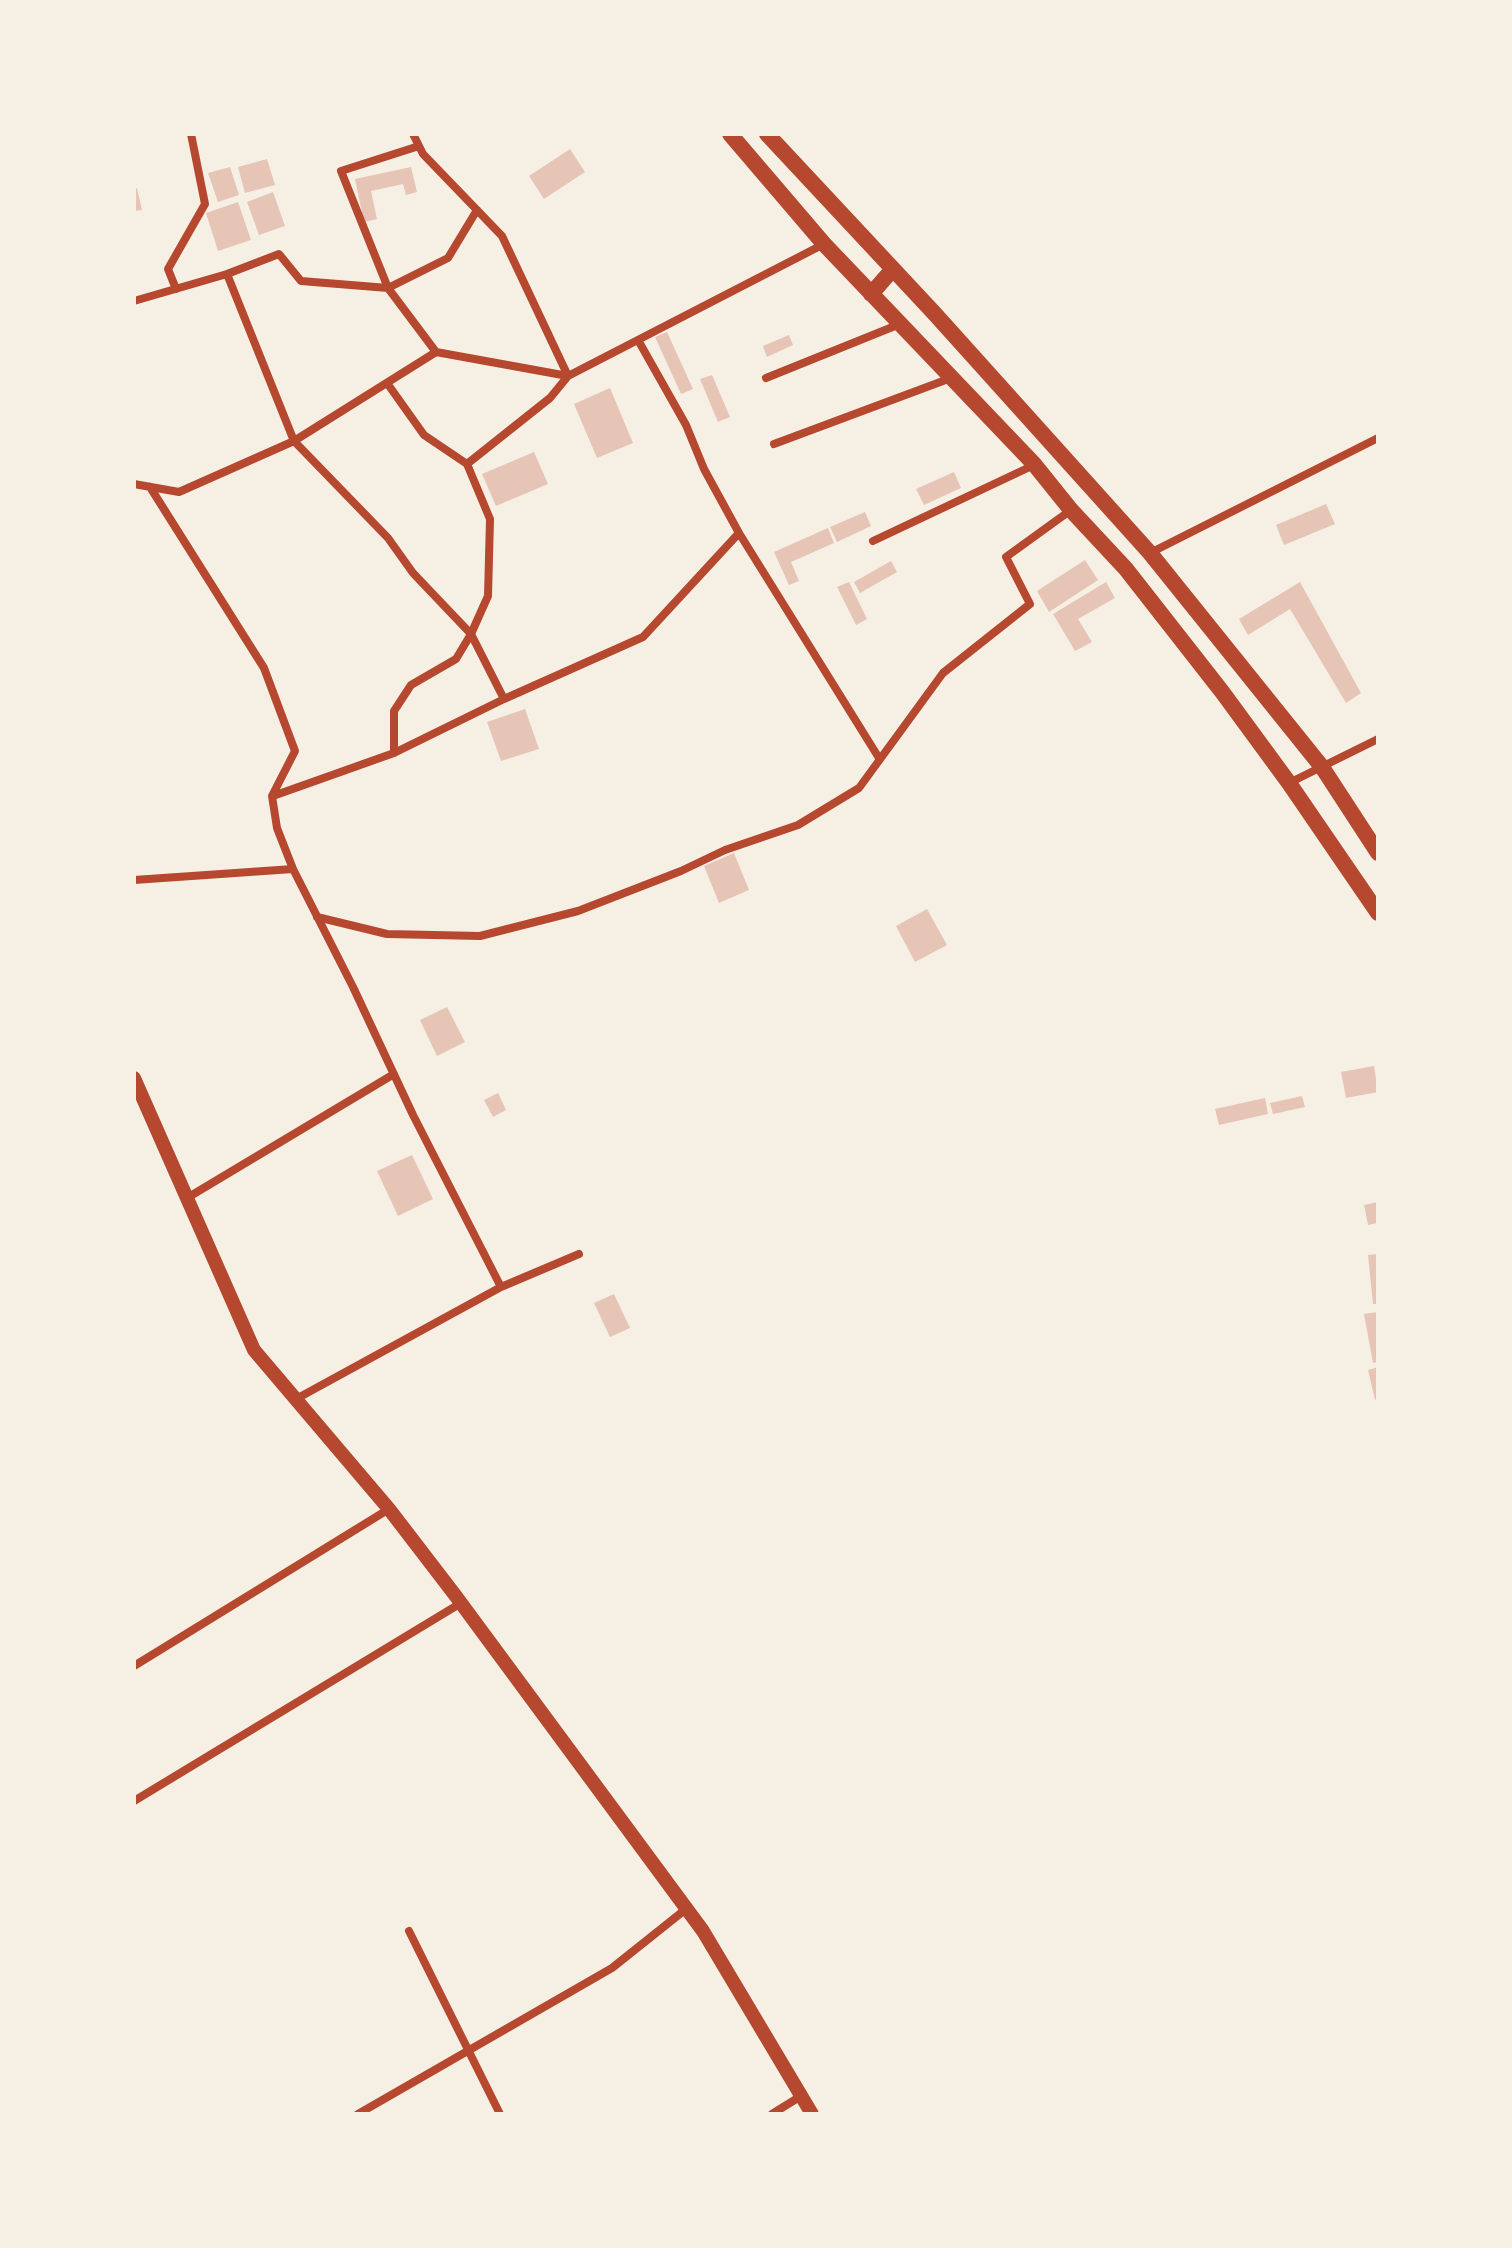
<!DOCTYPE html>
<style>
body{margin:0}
#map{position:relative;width:1512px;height:2248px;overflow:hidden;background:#f6efe4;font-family:"Source Serif 4",serif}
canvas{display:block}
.frame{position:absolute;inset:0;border:136px solid #f6efe4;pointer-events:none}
</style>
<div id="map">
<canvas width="1512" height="2248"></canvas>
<div class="frame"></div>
</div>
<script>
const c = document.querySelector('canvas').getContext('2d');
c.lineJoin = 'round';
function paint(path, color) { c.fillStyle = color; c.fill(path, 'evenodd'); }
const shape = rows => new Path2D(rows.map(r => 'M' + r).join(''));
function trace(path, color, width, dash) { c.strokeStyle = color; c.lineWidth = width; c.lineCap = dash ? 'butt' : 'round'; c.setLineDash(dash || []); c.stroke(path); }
const building = shape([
 [570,149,585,172,544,199,529,176],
 [267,159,275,185,245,193,238,167],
 [230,167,239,195,218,202,208,173],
 [411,167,417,192,406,195,403,184,371,191,377,219,364,222,355,179],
 [137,188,142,210,134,211,134,189],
 [273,192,285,226,259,235,247,202],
 [238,202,251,240,218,251,206,213],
 [667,332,693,389,681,394,655,337],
 [789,335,793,345,767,357,763,346],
 [712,375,730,417,718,422,700,379],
 [610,388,633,443,597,458,574,404],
 [534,452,548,484,496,506,482,474],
 [954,472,961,488,924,505,916,489],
 [1326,504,1335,524,1284,545,1276,525],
 [865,512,871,526,837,542,830,527],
 [828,528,834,543,791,562,799,581,789,585,774,552],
 [1085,560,1098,580,1049,612,1037,591],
 [891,561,897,572,860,593,854,582],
 [849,582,867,619,856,625,837,587],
 [1106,582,1115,598,1078,619,1092,642,1075,651,1053,614],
 [1300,582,1361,693,1346,703,1290,609,1248,635,1239,619],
 [525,709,539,749,501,761,487,722],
 [734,853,749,890,719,903,704,866],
 [927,909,947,945,915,962,896,926],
 [447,1007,465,1042,437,1056,420,1020],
 [1374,1066,1378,1092,1346,1098,1341,1072],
 [498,1093,506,1110,493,1117,484,1100],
 [1302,1096,1305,1107,1273,1114,1270,1103],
 [1265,1098,1268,1114,1219,1125,1215,1109],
 [412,1155,433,1199,398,1216,377,1171],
 [1378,1202,1378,1223,1368,1225,1364,1205],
 [1378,1254,1378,1304,1373,1304,1368,1255],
 [614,1294,630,1328,610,1337,594,1303],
 [1378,1312,1378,1362,1373,1363,1364,1314],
 [1378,1367,1378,1399,1375,1400,1368,1370]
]);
const minor = shape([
 [413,134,423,154,502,236,568,376,824,244],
 [419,146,341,171,388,288,448,258,477,210],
 [227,274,279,254,301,281,388,288,436,352],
 [176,289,168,269,205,204,191,134],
 [134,301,227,274,294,441,179,492,134,484],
 [638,340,686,425,704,469,739,533],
 [766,378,900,324],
 [387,383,424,435,467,464,490,519,488,596,471,634,456,659,411,685,394,711,394,753],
 [774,444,951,378],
 [467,464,550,398,568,376,436,352,294,441,388,538,413,573,471,634,504,699],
 [150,487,264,668,295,751,272,796,277,828,293,869,353,987,413,1115,501,1287,579,1254],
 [873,541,1034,465],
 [1150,553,1378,438],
 [1289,783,1378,739],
 [273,796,394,753,504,699,643,637,739,533,879,758],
 [134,880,293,869],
 [317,917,387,934,480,936,578,911,681,871,725,850,798,825,859,788,943,673,1030,604,1006,557,1071,510],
 [187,1198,394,1074],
 [296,1399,501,1287],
 [134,1666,389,1509],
 [134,1801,461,1603],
 [409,1931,500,2114],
 [358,2114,612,1968,686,1909],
 [772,2114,801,2096]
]);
const tertiary = shape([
 [134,1078,254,1350,389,1509,455,1595,703,1931,812,2114]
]);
const secondary = shape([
 [730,134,824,244,1034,464,1071,510,1126,569,1223,693,1289,783,1378,913],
 [767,134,935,314,1150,553,1322,767,1378,853],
 [871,294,893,269]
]);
paint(building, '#e6c5b7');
trace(minor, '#b5482f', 8);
trace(tertiary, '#b5482f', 14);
trace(secondary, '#b5482f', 16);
</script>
